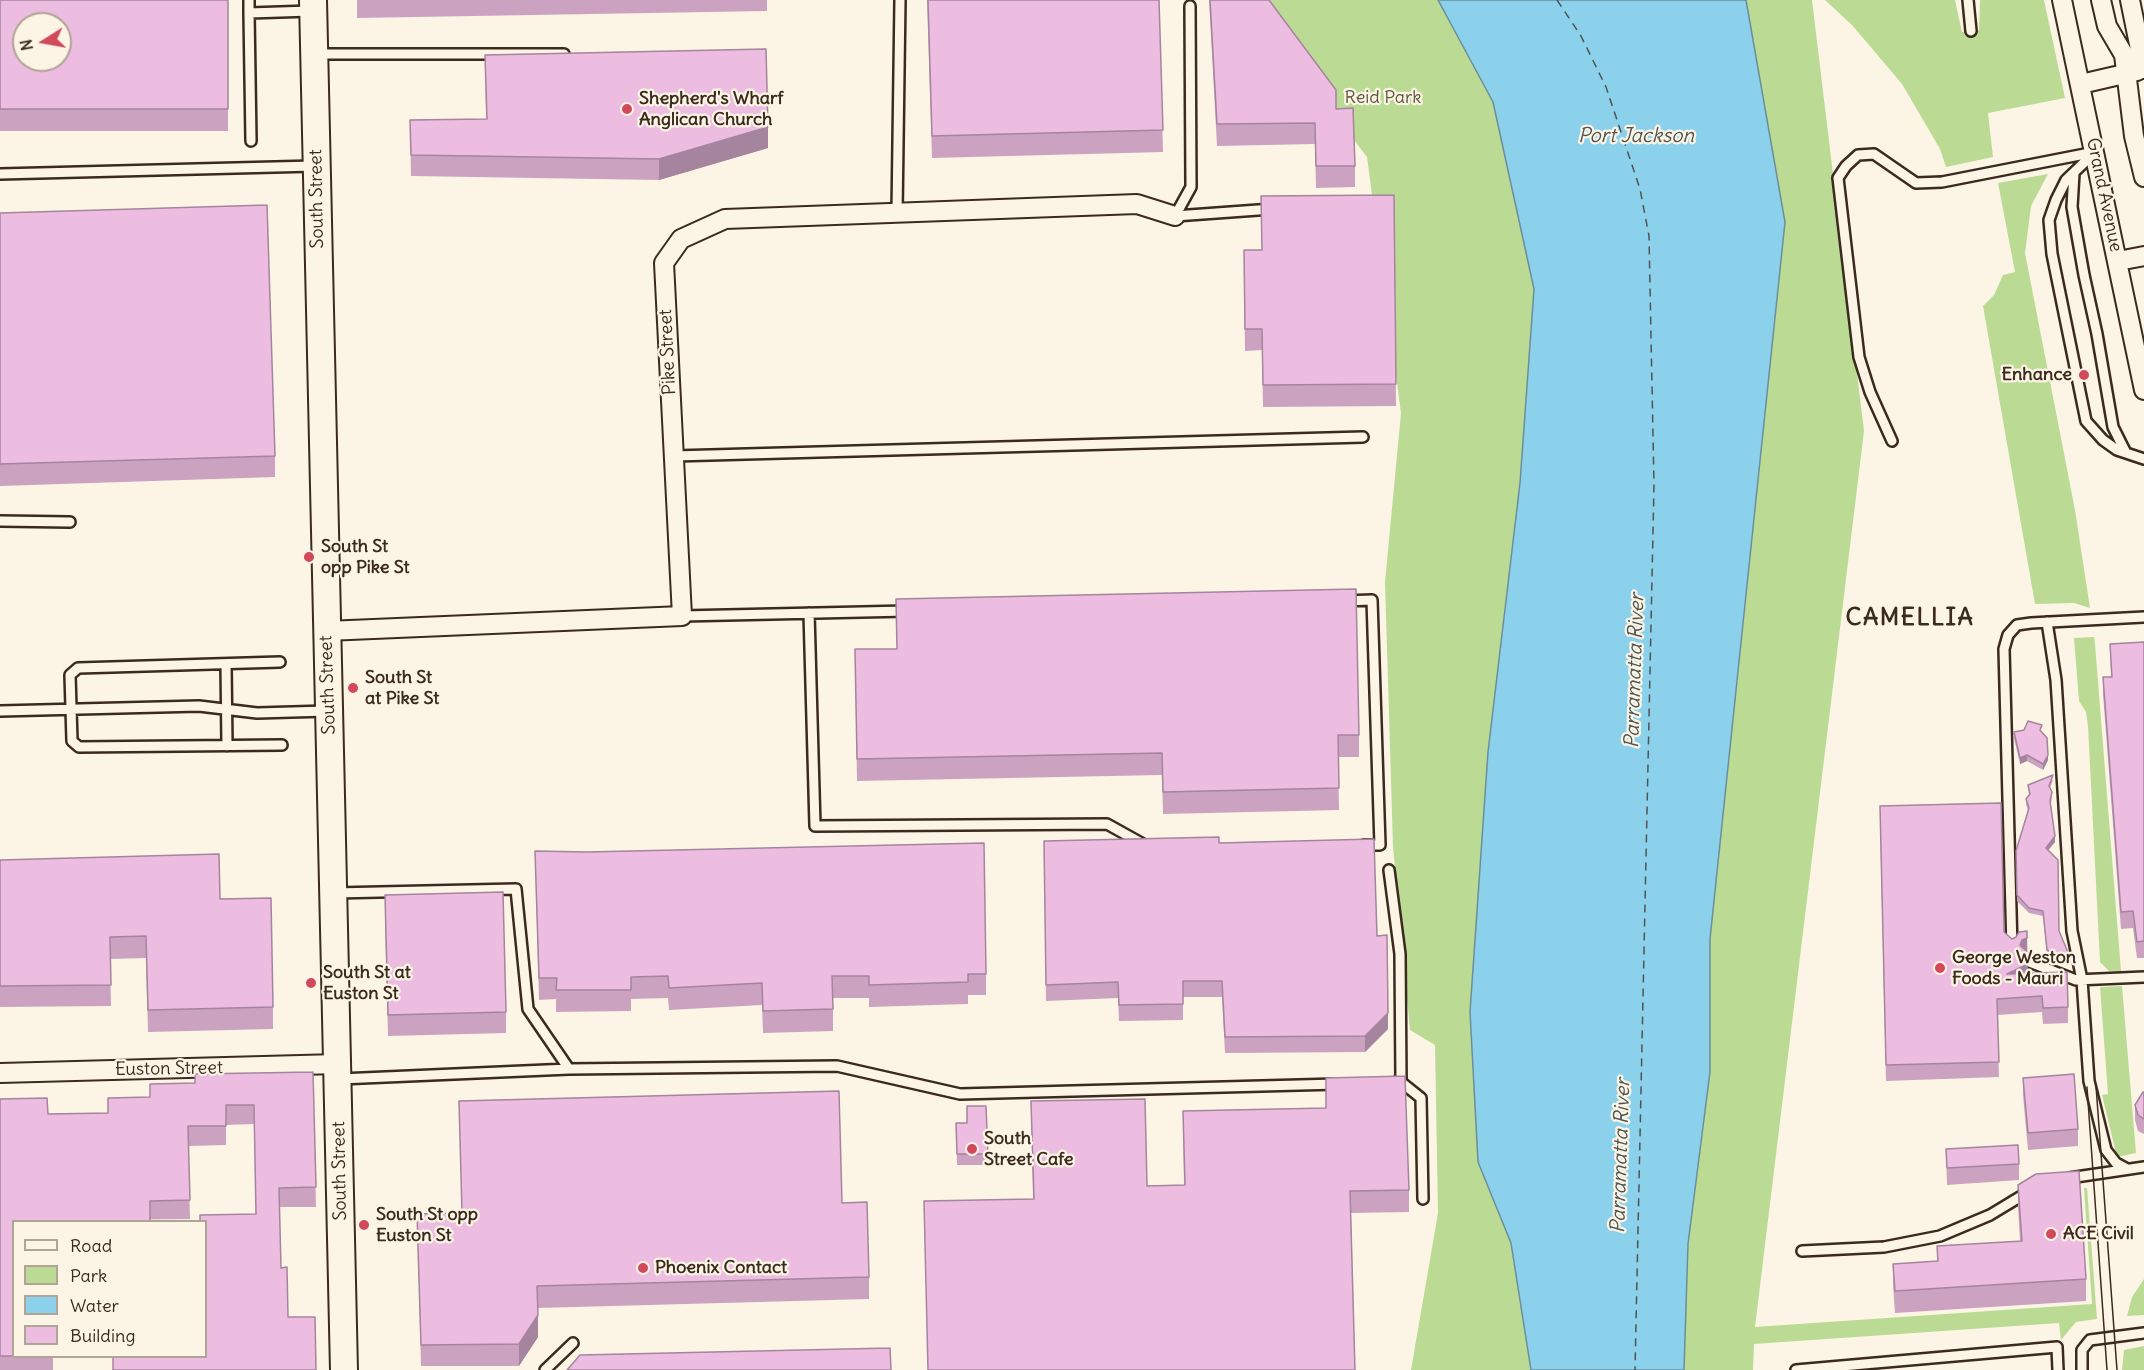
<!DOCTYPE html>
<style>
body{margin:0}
#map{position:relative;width:2144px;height:1370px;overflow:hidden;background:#fcf5e5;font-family:Delius,sans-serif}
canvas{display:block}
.legend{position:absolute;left:12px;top:1220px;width:195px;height:138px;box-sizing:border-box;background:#fcf5e5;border:2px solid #afa495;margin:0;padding:8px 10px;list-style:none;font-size:18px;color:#3b2a1e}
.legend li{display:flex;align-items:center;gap:12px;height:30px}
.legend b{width:30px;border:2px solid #afa495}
.north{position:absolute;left:12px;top:12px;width:60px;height:60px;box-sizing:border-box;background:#fcf5e5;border:2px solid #afa495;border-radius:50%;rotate:259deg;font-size:16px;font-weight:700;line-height:24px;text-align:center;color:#3b2a1e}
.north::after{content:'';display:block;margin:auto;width:21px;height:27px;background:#d1495b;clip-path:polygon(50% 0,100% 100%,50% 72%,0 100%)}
</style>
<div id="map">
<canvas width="2144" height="1370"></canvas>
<ul class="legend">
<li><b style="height:8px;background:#fcf5e5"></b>Road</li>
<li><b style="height:16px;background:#bbdb95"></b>Park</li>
<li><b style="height:16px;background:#8bd1ec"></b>Water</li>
<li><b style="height:16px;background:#ecbde0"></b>Building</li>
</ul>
<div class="north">N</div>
</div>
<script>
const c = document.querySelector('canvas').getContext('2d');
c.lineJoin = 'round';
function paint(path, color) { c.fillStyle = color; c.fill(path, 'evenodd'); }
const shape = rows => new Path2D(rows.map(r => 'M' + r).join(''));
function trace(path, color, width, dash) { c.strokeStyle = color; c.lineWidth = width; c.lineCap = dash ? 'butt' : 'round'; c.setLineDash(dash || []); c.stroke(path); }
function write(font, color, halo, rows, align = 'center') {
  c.font = font + ' Delius,sans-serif'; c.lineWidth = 4.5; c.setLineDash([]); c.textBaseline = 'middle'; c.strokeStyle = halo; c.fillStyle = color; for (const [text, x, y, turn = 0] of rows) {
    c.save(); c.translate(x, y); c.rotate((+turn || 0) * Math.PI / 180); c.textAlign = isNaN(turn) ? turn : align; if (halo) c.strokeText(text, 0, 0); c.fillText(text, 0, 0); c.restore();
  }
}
const green = shape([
 [1249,0,1438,0,1493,102,1534,289,1520,483,1488,752,1470,1012,1478,1162,1511,1243,1531,1370,1411,1370,1438,1213,1435,1045,1410,1030,1393,847,1385,582,1401,413,1367,157,1282,47],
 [1746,0,1812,0,1864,431,1755,1327,2092,1304,2084,1188,2087,1188,2097,1319,2076,1322,2061,1340,2059,1323,1754,1344,1753,1370,1684,1370,1688,1244,1710,1072,1710,939,1785,222],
 [1825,0,1955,0,1962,32,1979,30,1980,0,2044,0,2065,98,1988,113,1993,157,1946,167,1940,149,1902,84,1852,25],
 [2048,174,2031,206,2025,253,2075,510,2090,608,2074,603,2035,604,1983,306,1994,295,2003,275,2015,272,1998,183],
 [2094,637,2095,644,2121,971,2109,971,2100,962,2088,726,2086,712,2079,701,2074,638],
 [2122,986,2136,1153,2117,1157,2102,1095,2108,1094,2100,987],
 [2144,1279,2144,1315,2127,1316,2132,1297],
 [2144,1346,2144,1370,2122,1370,2124,1350]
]);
const water = shape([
 [1438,0,1746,0,1785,222,1710,939,1710,1072,1688,1244,1684,1370,1531,1370,1511,1243,1478,1162,1470,1012,1488,752,1520,483,1534,289,1493,102,1438,0]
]);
const ferry = shape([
 [1557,0,1581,36,1606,87,1640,189,1649,236,1654,485,1635,1370]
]);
const lane = shape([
 [249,0,249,13],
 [1968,0,1971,31],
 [317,54,564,54],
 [251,141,249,13,311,11],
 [2093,154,2066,180,2056,200,2049,220,2052,254,2086,421,2103,440,2117,450,2144,459],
 [2074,173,2072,207,2084,275,2097,334,2113,427,2126,453],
 [0,174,314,166],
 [897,213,900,0],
 [1175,216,1272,209],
 [1175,216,1191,187,1190,6],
 [1892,441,1870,392,1859,357,1838,178,1846,166,1858,155,1874,154,1916,183,1942,182,2095,152],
 [674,456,1363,437],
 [0,521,70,522],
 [1344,601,1372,600,1380,845,1364,845],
 [809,613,815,826,1107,824,1143,844],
 [682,616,907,611],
 [2047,622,2056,680,2072,931,2082,980,2089,1081,2106,1150,2116,1163,2127,1169],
 [280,662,78,668,70,675,72,741,79,747,282,745],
 [226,664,227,746],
 [0,711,199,706,257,713,327,711],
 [1389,870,1400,954,1401,1082,1396,1082],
 [334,893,516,889,528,1009,569,1069],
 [2012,948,2004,649,2008,635,2017,625,2031,623,2144,617],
 [2027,961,2076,980,2144,977],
 [340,1079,569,1069,837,1066,960,1094,1337,1084],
 [1401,1082,1421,1098,1423,1199],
 [2069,1178,2144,1167],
 [1802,1251,1884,1247,1940,1236,1990,1215,2028,1192],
 [545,1370,573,1343],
 [1796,1370,2057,1347,2058,1370],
 [2082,1370,2082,1350,2090,1340,2144,1333]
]);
const street = shape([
 [2062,0,2144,390],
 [2101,0,2107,26,2124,55,2134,136,2144,177],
 [2130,0,2144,69],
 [2081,84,2137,71],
 [2118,261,2144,256],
 [326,631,682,616,664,263,681,239,725,219,1137,204,1175,216],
 [0,1073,338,1064]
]);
const secondary = shape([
 [313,0,344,1370]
]);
const tram = shape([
 [2096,1086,2117,1370],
 [2087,1087,2107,1370]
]);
const wall = shape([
 [0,0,228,0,228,131,0,131],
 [357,0,767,0,767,11,357,18],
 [927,0,1159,0,1163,152,932,158],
 [1209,0,1269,0,1336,108,1355,166,1355,187,1316,188,1315,144,1217,146],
 [485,55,768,148,659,180,411,176,410,120,486,119],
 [1394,195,1396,406,1263,407,1262,350,1245,351,1244,271,1261,250],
 [0,213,275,456,275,477,0,486],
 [896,599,1359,735,1359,757,1338,757,1339,810,1163,814,1162,775,857,781,855,649,897,649],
 [2144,642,2144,958,2137,958,2133,928,2121,929,2103,694,2103,677,2111,677,2110,644],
 [2014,732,2041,732,2048,760,2043,770,2027,761,2020,764,2014,738],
 [2053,780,2050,788,2052,797,2051,804,2055,842,2048,850,2059,931,2070,957,2070,963,2047,955,2043,916,2029,913,2017,901,2016,851,2028,811,2026,804,2026,799,2029,795,2028,785],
 [1880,822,2012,939,2027,931,2028,973,2068,1007,2068,1023,2043,1024,2042,1012,1997,1015,1999,1077,1886,1081],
 [1044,841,1219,843,1377,936,1388,1029,1365,1052,1225,1053,1222,997,1183,997,1183,1020,1119,1021,1118,998,1046,1001],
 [535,851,986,974,986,995,968,995,968,1004,869,1007,869,998,833,998,833,1031,763,1033,762,1005,669,1010,668,998,631,999,631,1011,556,1012,556,999,539,1000],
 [0,860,220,899,273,1007,273,1029,148,1032,146,958,110,959,111,1006,0,1007],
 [385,917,506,1012,506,1033,388,1036],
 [313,1072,316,1207,280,1207,206,1356,256,1214,254,1124,226,1125,226,1145,188,1146,190,1219,14,1221,14,1356,53,1356,53,1370,0,1370,0,1099,48,1114,108,1113,150,1097,195,1083],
 [1326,1078,1409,1190,1409,1212,1351,1213,1355,1370,928,1370,924,1201,1033,1199,1031,1101,1147,1186,1184,1185,1183,1111,1326,1108],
 [2023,1078,2078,1129,2078,1146,2028,1150,2023,1095],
 [2144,1092,2144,1134,2138,1131,2135,1120,2135,1105],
 [459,1101,842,1203,869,1277,869,1299,538,1308,538,1337,519,1366,421,1366,417,1214,462,1213],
 [956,1123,967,1123,988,1154,988,1165,957,1165],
 [1946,1149,2019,1164,2019,1180,1947,1185],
 [2018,1185,2086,1279,2086,1301,1895,1313,1893,1285,1893,1264,1937,1261,1937,1246,2020,1241,2018,1207]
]);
const shadedWall = shape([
 [768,127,768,148,659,180,659,159],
 [2027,755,2027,761,2020,764,2020,758],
 [2048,755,2048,760,2043,770,2043,764],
 [2055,836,2055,842,2046,853,2046,848],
 [2027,938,2027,954,2020,945,2022,940],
 [2028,964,2028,980,2007,974],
 [1388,1013,1388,1029,1365,1052,1365,1036],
 [538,1315,538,1337,519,1366,519,1344]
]);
const building = shape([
 [0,0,228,0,228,109,0,109,0,0],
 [24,24,60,24,60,60,24,60,24,24],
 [928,0,1159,0,1163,130,932,136,928,0],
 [1210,0,1269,0,1336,90,1336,109,1353,108,1355,166,1316,166,1315,123,1217,124,1210,0],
 [766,49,768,127,659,159,411,155,410,120,487,119,485,55,766,49],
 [1394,195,1396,384,1263,385,1262,329,1245,329,1244,250,1262,250,1261,196,1394,195],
 [267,205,275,456,0,464,0,213,267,205],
 [1356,589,1359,735,1338,735,1339,788,1163,792,1162,753,857,759,855,649,897,649,896,599,1356,589],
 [2144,642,2144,941,2137,942,2133,911,2121,912,2103,677,2112,677,2110,644,2144,642],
 [2028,721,2042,725,2040,730,2047,738,2048,755,2043,764,2027,755,2020,758,2014,732,2024,730,2028,721],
 [2053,775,2049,786,2052,792,2050,801,2055,836,2046,848,2058,860,2059,931,2070,957,2047,950,2043,911,2029,908,2017,895,2016,851,2029,808,2026,799,2030,794,2028,785,2053,775],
 [2001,803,2004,932,2012,939,2016,937,2019,932,2027,931,2027,938,2022,940,2020,945,2027,952,2028,964,2007,974,2067,972,2068,1007,2043,1008,2042,996,1997,999,1999,1062,1886,1065,1880,806,2001,803],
 [1219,837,1219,843,1374,839,1377,936,1387,935,1388,1013,1365,1036,1225,1037,1222,981,1183,981,1183,1004,1119,1005,1118,982,1046,985,1044,841,1219,837],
 [984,843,986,974,968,974,968,982,869,985,869,976,832,976,833,1009,763,1011,762,983,669,988,668,976,631,977,631,990,556,990,557,978,539,978,535,851,587,852,984,843],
 [219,854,220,899,271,898,273,1007,148,1010,146,936,110,937,111,985,0,986,0,860,219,854],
 [503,892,506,1012,388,1015,385,895,503,892],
 [313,1072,316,1187,279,1188,281,1268,287,1267,288,1317,315,1317,316,1370,113,1370,113,1356,206,1356,206,1221,200,1221,200,1215,256,1214,254,1105,226,1105,226,1126,188,1126,190,1200,150,1201,150,1221,14,1221,14,1356,0,1356,0,1099,47,1098,48,1114,108,1113,108,1098,150,1097,150,1084,195,1083,195,1074,313,1072],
 [2074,1074,2078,1129,2028,1133,2023,1078,2074,1074],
 [1405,1076,1409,1190,1350,1191,1355,1370,928,1370,924,1201,1034,1199,1031,1101,1145,1099,1147,1186,1185,1185,1183,1111,1326,1108,1326,1078,1405,1076],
 [839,1091,842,1203,867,1202,869,1277,537,1286,538,1315,519,1344,421,1345,417,1214,462,1213,459,1101,839,1091],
 [2143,1092,2144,1092,2144,1119,2138,1115,2135,1105,2143,1092],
 [967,1106,986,1106,988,1154,957,1154,956,1123,967,1123,967,1106],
 [2018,1145,2019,1164,1947,1168,1946,1149,2018,1145],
 [2079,1171,2086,1279,1895,1291,1893,1264,1938,1261,1937,1246,2022,1241,2018,1185,2036,1174,2079,1171],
 [890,1348,891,1370,567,1370,580,1355,890,1348]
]);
const markers = [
 [627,109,6,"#d1495b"],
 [2084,375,6,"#d1495b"],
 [309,557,6,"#d1495b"],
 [353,688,6,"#d1495b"],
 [1940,968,6,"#d1495b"],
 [311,983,6,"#d1495b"],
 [972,1149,6,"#d1495b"],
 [364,1225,6,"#d1495b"],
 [2051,1234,6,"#d1495b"],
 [643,1268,6,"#d1495b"]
];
const parkNames = [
 ["Reid Park",1383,98]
];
const poiNames = [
 ["Shepherd's Wharf",639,99],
 ["Anglican Church",639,120],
 ["Enhance",2072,375,"right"],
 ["South St",321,547],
 ["opp Pike St",321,568],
 ["South St",365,678],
 ["at Pike St",365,699],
 ["George Weston",1952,958],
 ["Foods - Mauri",1952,979],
 ["South St at",323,973],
 ["Euston St",323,994],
 ["South",984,1139],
 ["Street Cafe",984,1160],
 ["South St opp",376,1215],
 ["Euston St",376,1236],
 ["ACE Civil",2063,1234],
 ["Phoenix Contact",655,1268]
];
const streetNames = [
 ["Grand Avenue",2104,195,78],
 ["South Street",317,199,-91],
 ["Pike Street",668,352,-93],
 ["South Street",328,685,-92],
 ["Euston Street",169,1069,-1],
 ["South Street",340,1171,-91]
];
const waterNames = [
 ["Port Jackson",1636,136],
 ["Parramatta River",1635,671,-88],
 ["Parramatta River",1621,1156,-88]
];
const districtNames = [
 ["CAMELLIA",1910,618]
];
paint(green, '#bbdb95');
paint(water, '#8bd1ec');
trace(water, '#6b8e9a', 1.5);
trace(ferry, '#4f5452', 1.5, [8, 6]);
trace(lane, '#3b2a1e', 14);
trace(street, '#3b2a1e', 22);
trace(secondary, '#3b2a1e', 30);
trace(lane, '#fcf5e5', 9);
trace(street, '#fcf5e5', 18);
trace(secondary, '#fcf5e5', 26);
trace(tram, '#3b2a1e', 1.5);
paint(wall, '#cba3c1');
paint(shadedWall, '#a5849d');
paint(building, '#ecbde0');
trace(building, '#a5849d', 1.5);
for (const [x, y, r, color] of markers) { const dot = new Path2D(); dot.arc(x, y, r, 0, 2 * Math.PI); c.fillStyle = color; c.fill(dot); trace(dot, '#fcf5e5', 2); }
write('18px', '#5b563c', '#fcf5e5', parkNames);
write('bold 18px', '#3b2a1e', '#fcf5e5', poiNames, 'left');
write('18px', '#3b2a1e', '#fcf5e5', streetNames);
write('italic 20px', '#4f5452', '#fcf5e5', waterNames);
c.letterSpacing = '1.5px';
write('bold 24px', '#3b2a1e', '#fcf5e5', districtNames);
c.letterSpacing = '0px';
</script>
